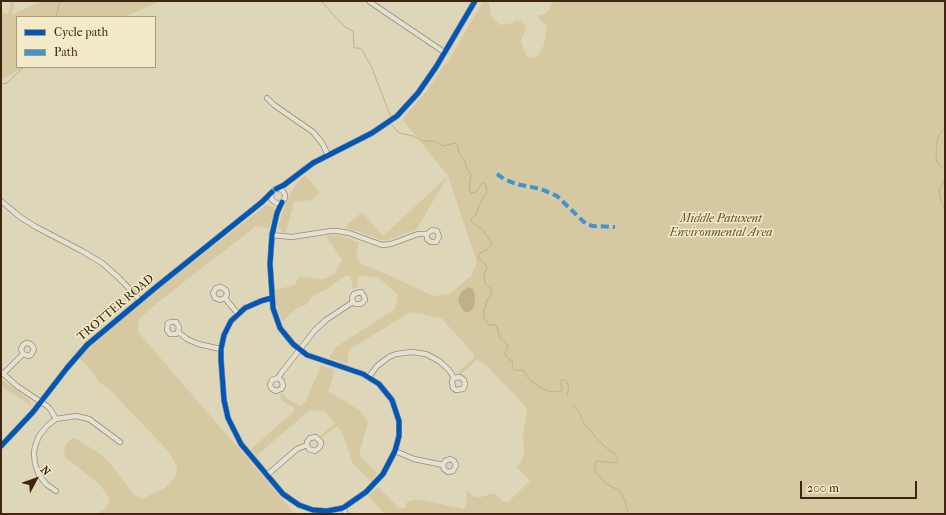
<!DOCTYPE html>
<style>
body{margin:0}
#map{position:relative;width:946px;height:515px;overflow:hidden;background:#ded6b9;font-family:"IM FELL French Canon",serif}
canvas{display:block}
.frame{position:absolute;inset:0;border:2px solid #3f250f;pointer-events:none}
.legend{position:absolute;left:16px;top:16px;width:140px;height:52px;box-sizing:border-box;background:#f3eac8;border:1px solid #ab9b7e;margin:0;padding:5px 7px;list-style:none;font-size:12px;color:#3f250f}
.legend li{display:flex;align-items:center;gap:8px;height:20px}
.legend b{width:20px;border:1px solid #ab9b7e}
.north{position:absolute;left:16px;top:459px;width:40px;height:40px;-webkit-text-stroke:3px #f3eac8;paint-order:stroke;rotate:49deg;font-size:11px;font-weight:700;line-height:16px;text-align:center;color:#3f250f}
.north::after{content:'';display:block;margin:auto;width:14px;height:18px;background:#3f250f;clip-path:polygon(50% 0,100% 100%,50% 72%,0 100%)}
.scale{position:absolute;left:800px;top:481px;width:117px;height:18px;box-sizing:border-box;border:2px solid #3f250f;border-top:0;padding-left:5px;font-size:12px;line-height:14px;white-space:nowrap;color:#3f250f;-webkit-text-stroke:3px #f3eac8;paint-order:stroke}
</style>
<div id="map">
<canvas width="946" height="515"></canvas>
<div class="frame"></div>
<ul class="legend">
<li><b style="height:5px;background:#0057b8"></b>Cycle path</li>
<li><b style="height:5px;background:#3f95d2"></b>Path</li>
</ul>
<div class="north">N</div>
<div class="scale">200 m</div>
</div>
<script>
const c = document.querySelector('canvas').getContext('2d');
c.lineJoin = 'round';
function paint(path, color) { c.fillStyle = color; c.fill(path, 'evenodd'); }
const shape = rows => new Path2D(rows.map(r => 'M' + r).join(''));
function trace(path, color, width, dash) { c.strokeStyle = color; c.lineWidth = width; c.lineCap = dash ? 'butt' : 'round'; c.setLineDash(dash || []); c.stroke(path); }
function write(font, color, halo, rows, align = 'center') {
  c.font = font + ' "IM FELL French Canon",serif'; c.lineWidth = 3; c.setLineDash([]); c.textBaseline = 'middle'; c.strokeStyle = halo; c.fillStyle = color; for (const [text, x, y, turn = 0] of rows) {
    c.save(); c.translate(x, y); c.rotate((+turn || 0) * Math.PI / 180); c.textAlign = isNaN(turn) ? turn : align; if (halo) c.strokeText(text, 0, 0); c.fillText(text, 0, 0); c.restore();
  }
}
const green = shape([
 [11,1,15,1,12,15,41,1,160,1,125,17,17,17,17,67,24,67,1,80,1,12,8,14],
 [483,1,487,1,489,3,491,16,500,25,512,23,516,20,522,21,526,28,521,41,525,54,530,58,537,56,544,45,547,27,537,16,543,15,548,11,553,1,945,1,945,514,385,514,368,496,378,487,399,508,405,508,407,502,418,499,464,509,467,503,466,490,475,497,481,497,494,493,504,502,508,502,530,481,517,467,520,464,524,454,523,434,527,408,488,367,477,360,461,374,457,373,474,358,474,354,441,318,410,312,349,350,347,364,329,358,336,347,395,309,398,295,378,277,358,276,357,288,353,289,350,276,346,275,324,291,313,295,306,305,298,307,282,322,276,304,275,290,295,285,299,277,323,279,335,274,342,260,326,236,339,235,359,242,356,256,361,264,391,276,433,296,449,294,472,275,477,262,448,176,416,230,388,240,382,240,347,228,348,224,362,212,383,236,448,176,402,119,427,91,445,63,447,64],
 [305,175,320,192,312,200,294,202,286,232,282,232,278,227,286,201,296,184],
 [266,205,274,207,274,210,270,228,256,226,157,303,139,319,138,332,295,514,97,514,105,509,109,503,109,498,100,485,65,457,64,450,66,444,70,440,75,438,102,455,113,467,131,491,136,496,142,499,165,488,176,476,177,473,177,467,169,452,110,390,98,381,94,373,79,358,93,343,151,295],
 [321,365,335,370,328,391,359,410,368,421,359,455,377,473,371,482,353,464,342,432,337,426,322,438,320,436,335,423,324,411,310,410,256,456,251,449,294,411,294,408,282,401,280,395,283,393,286,398,300,406,306,401],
 [1,379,30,400,31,406,1,386]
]);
const water = shape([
 [468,287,473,289,475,295,474,308,469,312,465,312,462,309,459,303,458,300,461,292]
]);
const stream = shape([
 [321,1,345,27,353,31,354,48,359,48,362,50,371,66,391,117],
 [56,17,60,1],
 [1,84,7,83,24,67],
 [392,125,399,133,413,136,423,141,434,141,443,146,454,143,457,144,459,152,465,161,466,167,471,175,469,189,471,193,476,192,481,184,483,183,486,185,487,191,486,194,481,201,476,214,471,220,472,223,482,229,492,243,488,249,480,253,478,258,486,265,487,268,484,274,485,283,486,285,490,287,492,291,491,295,487,300,484,311,484,318,489,325,495,325,497,327,500,338,508,346,505,354,509,360,512,360,513,368,515,370,523,370,530,380,544,390,553,392,560,391,562,390,562,387,560,382,561,380,565,380,567,382,569,388,567,396],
 [945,130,943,130,939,135,936,146,937,150,936,158,937,162,945,170],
 [945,180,939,190,941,202,945,209],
 [574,406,579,412,584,424,603,445,617,456,618,459,616,463,597,461,595,463,595,471,606,484,620,491,625,500,628,514]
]);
const minor = shape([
 [370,2,444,52],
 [267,98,274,105,313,132,322,143,328,155],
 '271 196a7 7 0 1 1 14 0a7 7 0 1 1-14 0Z',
 [276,189,284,185,313,163,372,133,397,116,418,93,436,67,475,1],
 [1,201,20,217,36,227,82,251,102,263,118,277,140,300],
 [272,235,292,237,331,231,337,231,349,233,382,245,391,244,418,234,427,234,432,230,437,231,439,237,436,242,431,242,427,239,427,234],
 [225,298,227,294,226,290,221,287,216,288,213,293,215,298,220,300,225,298,238,314],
 [271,298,261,301,245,308,231,321,224,335,221,349,221,360,224,400,228,418,241,444,283,494,299,505,313,510,327,511,343,508,366,492,383,474,395,451,399,436,399,421,392,400,379,384,363,374,307,355,293,344,280,328,273,308,270,264,272,235,277,213,282,202],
 [178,332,179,327,176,322,171,322,168,323,167,330,170,334,176,334,178,332,187,339,198,344,221,349],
 [1,372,17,386,47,406,50,409,56,419,76,416,89,419,120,442],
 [3,374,23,354,21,349,23,345,26,343,31,344,34,349,31,355,29,356,23,354],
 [369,377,377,366,389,357,396,354,412,352,426,354,439,361,449,370,454,378,460,377,464,380,465,385,463,389,456,390,453,388,452,381,454,378],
 [278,378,272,380,270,385,272,389,276,391,281,389,283,386,282,381,278,378,282,372,315,330,326,320,353,302,352,298,354,294,361,292,364,296,365,300,361,304,355,304,353,302],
 [1,446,33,412,67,368,87,345,155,288,262,202,272,192],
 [395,451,414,459,443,465,444,469,448,472,453,471,456,465,454,461,450,459,445,461,443,465],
 [267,475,297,449,307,445,307,442,310,438,316,437,321,442,320,447,315,451,309,449,307,445],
 [56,491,46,484,39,475,35,464,34,453,35,446,39,436,47,426,56,419],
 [343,508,346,514]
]);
const quiet = shape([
 [497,174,504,179,516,184,541,189,557,196,586,224,593,226,615,227]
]);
const cycleway = shape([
 [276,189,284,185,313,163,372,133,397,116,418,93,436,67,475,1],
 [271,298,261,301,245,308,231,321,224,335,221,349,221,360,224,400,228,418,241,444,283,494,299,505,313,510,327,511,343,508,366,492,383,474,395,451,399,436,399,421,392,400,379,384,363,374,307,355,293,344,280,328,273,308,270,264,272,235,277,213,282,202],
 [1,446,33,412,67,368,87,345,155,288,262,202,272,192]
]);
const parkNames = [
 ["Middle Patuxent",721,219],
 ["Environmental Area",721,233]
];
const streetNames = [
 ["TROTTER ROAD",116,308,-40]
];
paint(green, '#d6c9a2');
paint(water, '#bfb089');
trace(stream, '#bfb089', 1);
trace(minor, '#958d7a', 6);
trace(minor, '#e4e0d2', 4.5);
trace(quiet, '#3f95d2', 4, [8, 4]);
trace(cycleway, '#0057b8', 5);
write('italic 12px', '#634c2f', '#f3eac8', parkNames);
write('12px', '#3f250f', '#f3eac8', streetNames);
</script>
